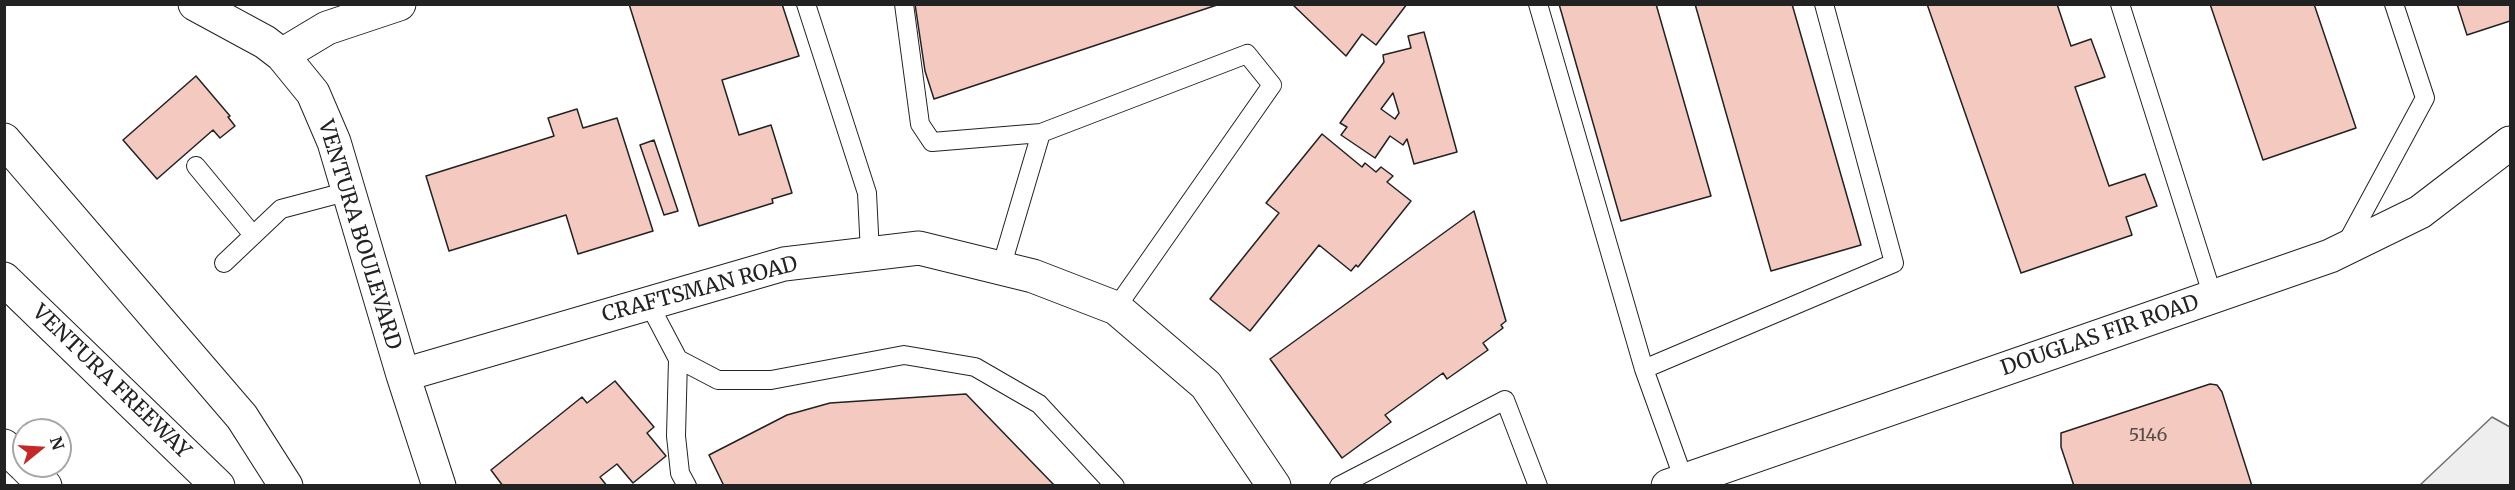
<!DOCTYPE html>
<style>
body{margin:0}
#map{position:relative;width:2515px;height:490px;overflow:hidden;background:#fff;font-family:Merriweather,serif}
canvas{display:block}
.frame{position:absolute;inset:0;border:6px solid #222;pointer-events:none}
.north{position:absolute;left:12px;top:418px;width:60px;height:60px;box-sizing:border-box;background:#fff;border:2px solid #a7a7a7;border-radius:50%;rotate:72deg;font-size:16px;font-weight:700;line-height:24px;text-align:center;color:#222}
.north::after{content:'';display:block;margin:auto;width:21px;height:27px;background:#c62828;clip-path:polygon(50% 0,100% 100%,50% 72%,0 100%)}
</style>
<div id="map">
<canvas width="2515" height="490"></canvas>
<div class="frame"></div>
<div class="north">N</div>
</div>
<script>
const c = document.querySelector('canvas').getContext('2d');
c.lineJoin = 'round';
function paint(path, color) { c.fillStyle = color; c.fill(path, 'evenodd'); }
const shape = rows => new Path2D(rows.map(r => 'M' + r).join(''));
function trace(path, color, width, dash) { c.strokeStyle = color; c.lineWidth = width; c.lineCap = dash ? 'butt' : 'round'; c.setLineDash(dash || []); c.stroke(path); }
function write(font, color, halo, rows, align = 'center') {
  c.font = font + ' Merriweather,serif'; c.lineWidth = 4.5; c.setLineDash([]); c.textBaseline = 'middle'; c.strokeStyle = halo; c.fillStyle = color; for (const [text, x, y, turn = 0] of rows) {
    c.save(); c.translate(x, y); c.rotate((+turn || 0) * Math.PI / 180); c.textAlign = isNaN(turn) ? turn : align; if (halo) c.strokeText(text, 0, 0); c.fillText(text, 0, 0); c.restore();
  }
}
const green = shape([
 [2492,417,2510,427,2510,485,2420,485,2492,417]
]);
const building = shape([
 [629,4,782,4,799,56,722,80,739,135,771,125,792,193,772,199,773,203,699,226,629,4],
 [915,4,1220,4,934,99,925,71,915,4],
 [1292,4,1407,4,1376,45,1362,34,1346,56,1292,4],
 [1559,4,1656,4,1711,196,1621,221,1559,4],
 [1695,4,1792,4,1861,245,1771,271,1695,4],
 [1927,4,2057,4,2071,46,2091,39,2105,77,2075,87,2109,186,2145,174,2157,206,2126,217,2132,235,2021,273,1927,4],
 [2210,4,2314,4,2356,128,2263,160,2210,4],
 [2457,4,2510,4,2510,21,2467,35,2457,4],
 [1424,32,1457,152,1414,164,1407,139,1403,145,1390,136,1375,158,1341,135,1347,127,1340,123,1384,62,1383,55,1411,48,1408,36,1424,32],
 [1393,93,1399,113,1395,119,1381,109,1393,93],
 [196,76,230,116,228,117,235,126,220,138,213,130,157,179,123,140,196,76],
 [577,109,583,128,617,118,653,231,578,254,566,215,449,251,426,176,554,136,548,118,577,109],
 [1322,134,1362,167,1365,163,1376,172,1381,167,1393,176,1387,182,1411,201,1358,267,1356,265,1351,271,1319,245,1250,331,1210,299,1279,213,1266,203,1322,134],
 [654,140,678,211,664,215,640,145,654,140],
 [1474,211,1506,321,1501,325,1503,328,1483,343,1488,350,1447,379,1443,373,1385,415,1391,422,1342,458,1270,359,1474,211],
 [615,381,654,427,647,433,666,456,633,483,617,464,600,477,607,486,503,486,491,470,582,397,587,403,615,381],
 [2210,384,2217,385,2222,392,2252,486,2074,486,2061,447,2061,433,2210,384],
 [966,394,1055,486,724,486,709,455,787,415,830,403,966,394]
]);
const service = shape([
 [806,4,867,193,870,253],
 [904,4,920,124,932,142,1041,133],
 [1538,4,1644,369,1684,480],
 [2120,4,2213,297],
 [196,166,253,235],
 [2345,246,2425,98,2394,4],
 [224,263,281,209,349,191],
 [1001,268,1041,133,1247,54,1272,85,1116,308],
 [649,304,678,359,718,380,771,380,904,355,975,367,1039,404,1115,486],
 [678,359,676,436,680,473,687,486],
 [1644,369,1894,263,1824,4],
 [1339,486,1505,400,1538,486]
]);
const minor = shape([
 [195,4,265,42,282,55,313,93,334,142,403,375,439,486],
 [282,55,327,28,399,4],
 [403,375,784,264,919,248,1033,276,1116,308,1206,385,1274,486],
 [1668,486,2330,256,2420,212,2510,143]
]);
const motorway = shape([
 [4,140,242,417,286,486],
 [4,279,218,486],
 [4,446,24,465],
 [25,466,45,486]
]);
const numberNames = [
 ["5146",2148,436]
];
const streetNames = [
 ["VENTURA BOULEVARD",359,235,73],
 ["CRAFTSMAN ROAD",700,290,-15],
 ["DOUGLAS FIR ROAD",2100,336,-19],
 ["VENTURA FREEWAY",111,382,44]
];
paint(green, '#eee');
trace(green, '#6f6f6f', 1.5);
paint(building, '#f3c9c0');
trace(building, '#222', 1.5);
trace(service, '#222', 20);
trace(minor, '#222', 35);
trace(motorway, '#222', 35);
trace(service, '#fff', 18);
trace(minor, '#fff', 33);
trace(motorway, '#fff', 33);
write('18px', '#564c4a', null, numberNames);
write('21px', '#222', '#fff', streetNames);
</script>
